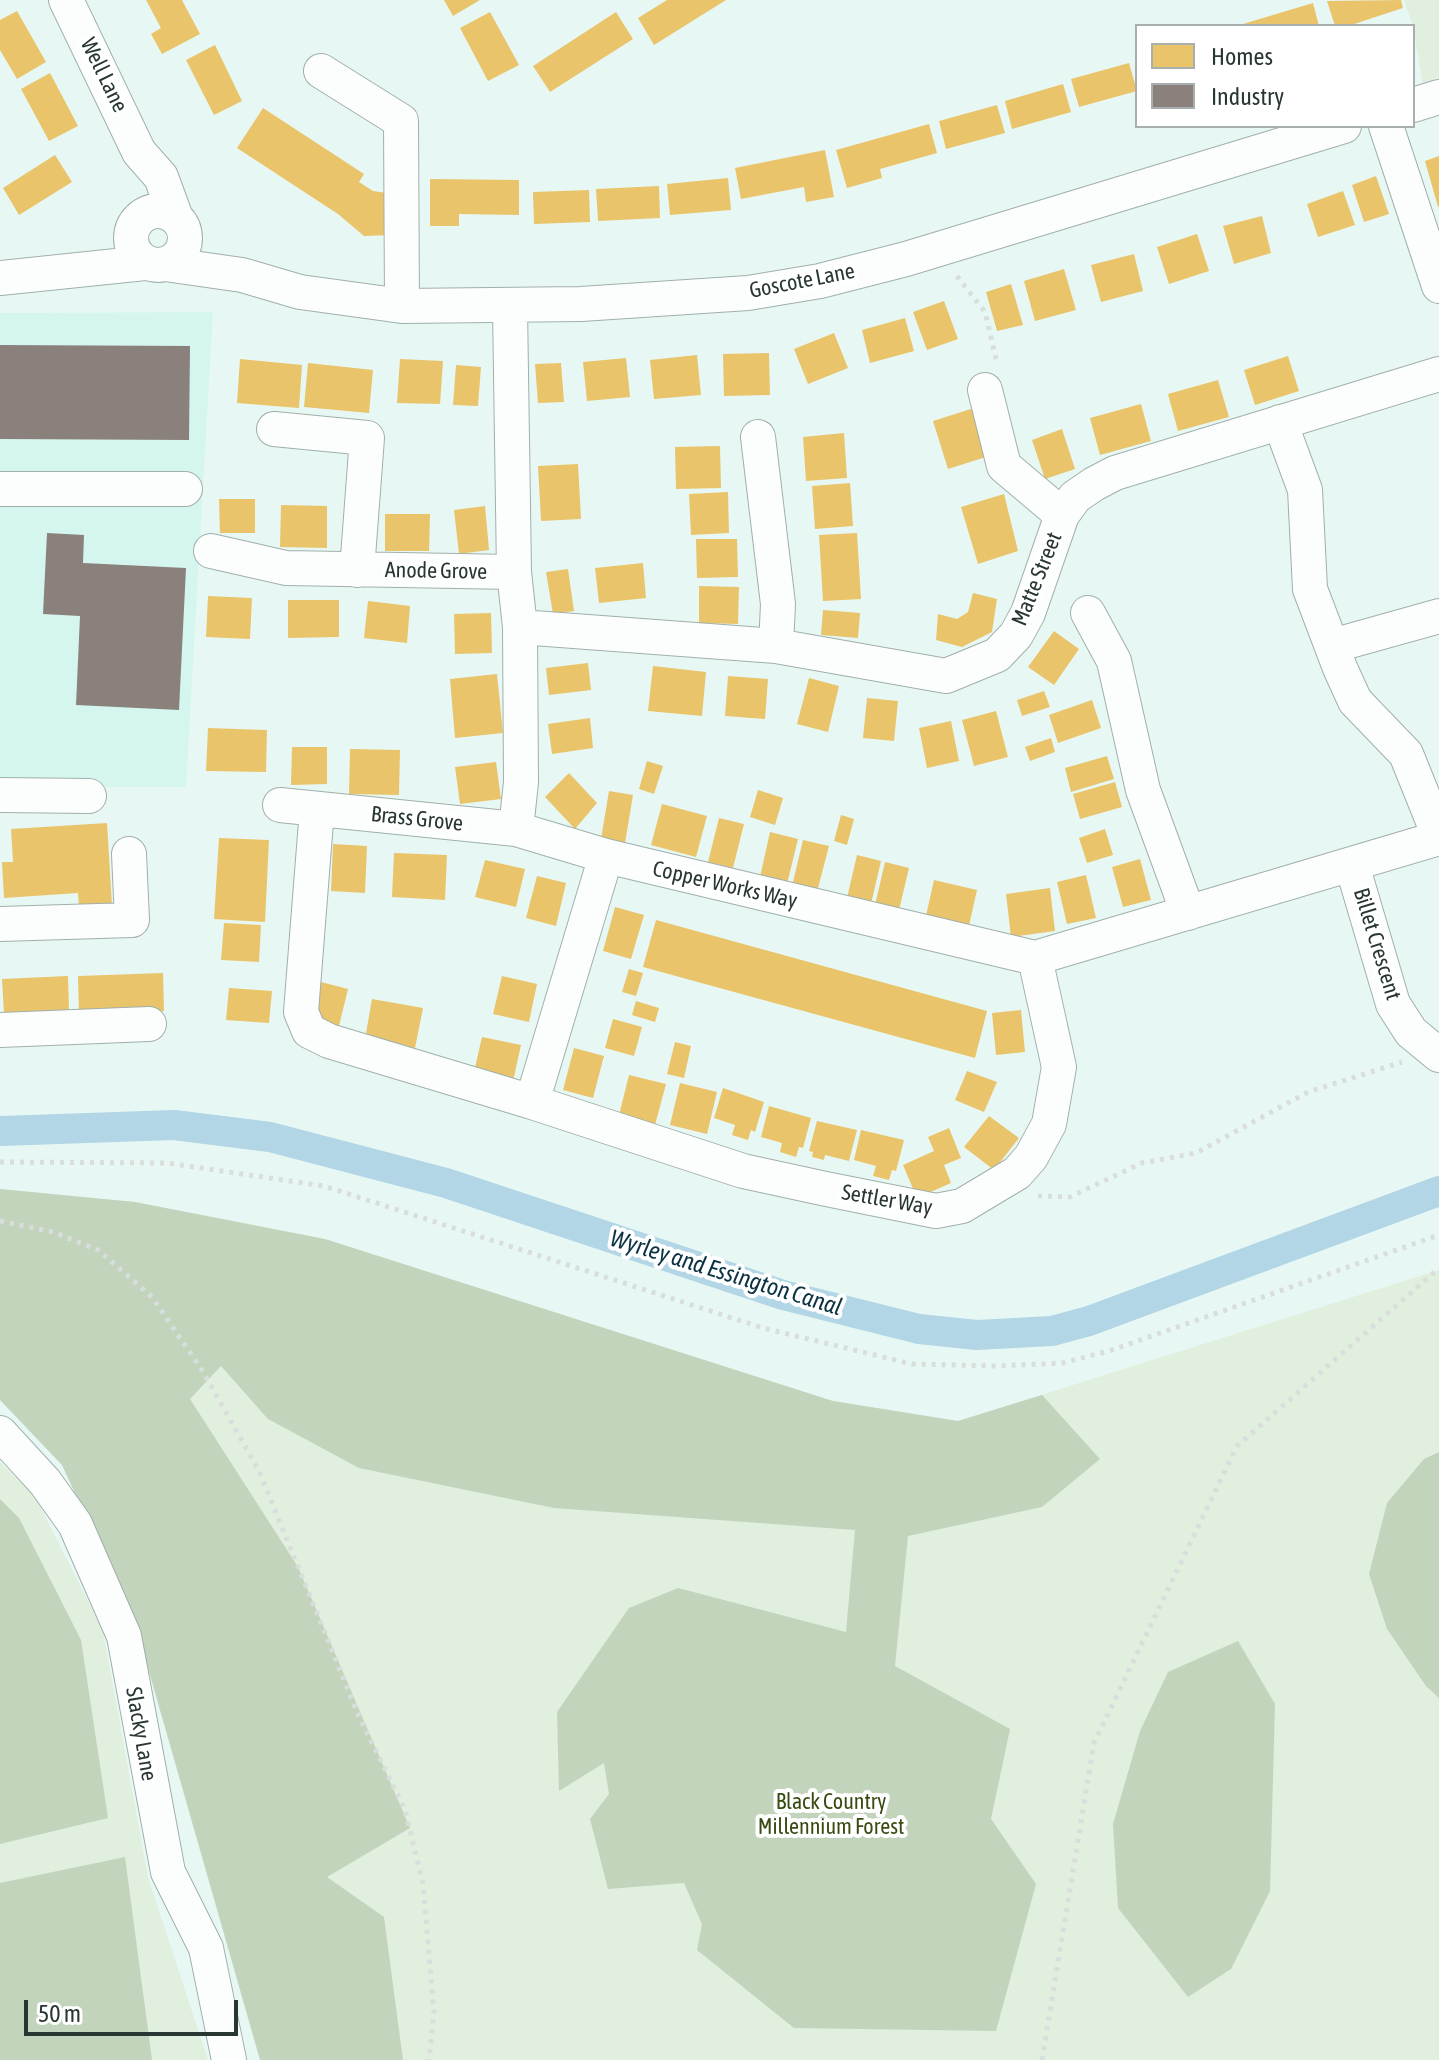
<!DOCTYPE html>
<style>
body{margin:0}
#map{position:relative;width:1439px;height:2060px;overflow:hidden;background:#e7f8f4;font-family:"Asap Condensed",sans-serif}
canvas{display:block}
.legend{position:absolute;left:1135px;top:24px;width:280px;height:104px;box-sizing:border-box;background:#fff;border:2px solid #a9afae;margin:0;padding:10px 14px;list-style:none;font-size:24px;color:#293734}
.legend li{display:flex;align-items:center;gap:16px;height:40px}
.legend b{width:40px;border:2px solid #a9afae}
.scale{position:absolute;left:24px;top:2000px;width:214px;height:36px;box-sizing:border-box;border:4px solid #293734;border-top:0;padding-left:10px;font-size:24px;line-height:28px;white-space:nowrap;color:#293734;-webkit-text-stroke:6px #fff;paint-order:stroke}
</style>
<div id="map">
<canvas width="1439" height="2060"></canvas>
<ul class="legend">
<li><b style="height:22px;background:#e9c46a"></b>Homes</li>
<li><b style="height:22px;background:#8a817c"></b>Industry</li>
</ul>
<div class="scale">50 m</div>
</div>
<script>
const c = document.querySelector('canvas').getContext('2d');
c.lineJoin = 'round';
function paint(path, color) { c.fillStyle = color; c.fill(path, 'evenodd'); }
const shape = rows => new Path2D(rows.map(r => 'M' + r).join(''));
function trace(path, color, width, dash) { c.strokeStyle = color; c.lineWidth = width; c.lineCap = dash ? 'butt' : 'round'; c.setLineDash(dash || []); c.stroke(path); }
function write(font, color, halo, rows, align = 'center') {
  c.font = font + ' "Asap Condensed",sans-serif'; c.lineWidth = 8; c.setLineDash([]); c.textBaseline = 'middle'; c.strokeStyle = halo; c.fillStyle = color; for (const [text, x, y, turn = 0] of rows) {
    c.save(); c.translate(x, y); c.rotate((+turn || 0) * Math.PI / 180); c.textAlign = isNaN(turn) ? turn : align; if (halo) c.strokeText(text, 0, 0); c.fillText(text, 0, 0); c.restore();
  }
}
const built = shape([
 [213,312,186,787,0,787,0,313]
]);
const green = shape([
 [1404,0,1439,0,1439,78,1423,84,1413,26],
 [0,1189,135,1202,325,1239,833,1401,958,1421,1439,1270,1439,2060,261,2060,136,1626,62,1465,0,1400],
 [0,1462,36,1498,103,1631,148,1877,208,2060,0,2060]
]);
const forest = shape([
 [0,1189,135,1202,325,1239,833,1401,958,1421,1042,1395,1100,1459,1042,1507,908,1536,895,1666,1010,1729,991,1819,1036,1884,996,2031,794,2028,697,1950,702,1924,684,1883,608,1889,590,1819,609,1794,604,1763,559,1791,557,1712,629,1608,678,1588,846,1632,855,1530,554,1508,359,1468,268,1419,221,1366,190,1399,298,1567,410,1828,327,1877,384,1917,403,2060,260,2060,136,1626,62,1465,0,1400],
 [1439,1452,1439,1698,1426,1686,1387,1629,1369,1574,1387,1503,1424,1459],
 [0,1499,19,1518,81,1640,108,1818,0,1844],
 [1238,1641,1275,1704,1270,1891,1231,1969,1188,1997,1118,1908,1113,1824,1140,1731,1168,1672],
 [125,1857,152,2060,0,2060,0,1883]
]);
const homes = shape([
 [146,0,182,0,200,34,162,54,151,34,161,28],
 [444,0,480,0,453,16],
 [726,0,654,45,638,18,667,0],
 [1401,0,1403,8,1348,26,1335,26,1327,1],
 [1313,3,1319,26,1243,26,1243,24],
 [17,11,46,62,17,79,0,50,0,20],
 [490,12,519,65,488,81,460,28],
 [616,12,633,39,550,92,533,66],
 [215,45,242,101,214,115,186,60],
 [1129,63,1137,91,1079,107,1071,79],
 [50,73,78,126,49,141,21,89],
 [1063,84,1071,112,1012,129,1005,101],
 [997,105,1005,133,946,149,939,121],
 [263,108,364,174,359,182,373,191,394,194,392,235,364,236,338,214,237,148],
 [929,124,937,153,880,169,882,178,847,188,836,150],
 [825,150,834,197,806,202,804,187,741,199,735,168],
 [55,155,72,182,19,215,3,188],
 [1439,156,1439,207,1438,207,1425,161],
 [1376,176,1389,214,1364,222,1352,185],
 [728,178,731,210,670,215,667,184],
 [430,179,519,180,519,215,459,214,459,226,430,226],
 [659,186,660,218,598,221,596,189],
 [589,190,590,222,534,224,533,192],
 [1343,191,1355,225,1318,237,1307,204],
 [1262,216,1271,253,1234,264,1223,226],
 [1197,234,1209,271,1169,284,1157,247],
 [1134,254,1143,291,1101,302,1091,265],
 [1064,269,1076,310,1035,321,1024,281],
 [1011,284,1023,325,997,331,986,292],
 [944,301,958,339,927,350,913,312],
 [905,318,914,351,870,363,862,330],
 [834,333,848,368,808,384,794,349],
 [769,353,770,395,724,396,723,354],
 [697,355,701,395,654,399,650,360],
 [1288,356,1299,391,1255,405,1244,370],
 [626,358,630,397,587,401,583,362],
 [240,359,302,365,299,408,237,403],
 [400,359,443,361,440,404,397,403],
 [308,363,373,370,369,413,304,407],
 [561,363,564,402,538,403,535,364],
 [456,365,481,367,478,406,453,405],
 [1218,380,1229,417,1178,431,1168,394],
 [1141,404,1151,441,1100,455,1090,418],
 [974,408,989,456,948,469,933,421],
 [1062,429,1075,469,1045,479,1032,440],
 [844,433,847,478,806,481,803,437],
 [720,446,721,488,676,489,675,447],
 [578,464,581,519,541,521,538,466],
 [850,483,853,526,815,529,812,486],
 [728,492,729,533,691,535,689,494],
 [1004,494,1018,551,978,564,961,507],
 [219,499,255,499,255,533,220,533],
 [281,505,327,506,327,548,280,547],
 [485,506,489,550,459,554,454,510],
 [385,514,430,514,429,551,385,551],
 [857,533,861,599,823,601,819,535],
 [696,539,737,539,738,577,697,578],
 [643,563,646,598,599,603,595,568],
 [568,569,574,611,553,614,546,572],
 [699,586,739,587,738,624,699,623],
 [973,593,997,599,992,632,962,647,936,640,938,614,957,619,968,612],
 [208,596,252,598,250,639,206,637],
 [288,600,339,600,339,637,288,638],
 [368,601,410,606,407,643,364,638],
 [823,610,860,613,858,638,821,635],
 [491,613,492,653,455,654,454,614],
 [1054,631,1079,649,1054,685,1028,667],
 [588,663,591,690,549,695,546,668],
 [653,666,706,672,702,716,648,711],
 [497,674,503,733,455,738,450,679],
 [728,676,768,679,765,719,725,716],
 [809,678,839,686,828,732,797,724],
 [1044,691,1050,707,1022,716,1017,700],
 [867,698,898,701,894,741,863,738],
 [1092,700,1101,728,1058,743,1049,715],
 [996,711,1008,757,974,766,962,720],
 [590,718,593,748,552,754,548,724],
 [951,721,959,761,927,768,919,728],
 [208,728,267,730,266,772,206,771],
 [1051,738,1055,752,1030,761,1025,747],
 [292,747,327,747,327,784,291,785],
 [350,749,400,750,399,795,349,794],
 [1107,756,1114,779,1071,792,1065,768],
 [647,761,663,766,654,794,639,789],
 [496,762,501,799,460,804,455,767],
 [569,773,597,803,575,829,545,797],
 [1115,782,1122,807,1080,819,1073,794],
 [758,790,783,798,775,825,750,817],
 [609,791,633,795,625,843,601,839],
 [662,804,707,816,696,857,651,845],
 [841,815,854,819,847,845,834,841],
 [719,818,744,824,733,868,708,862],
 [107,823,112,905,79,907,78,893,4,898,2,862,13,862,11,829],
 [1105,829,1113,855,1087,863,1079,838],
 [770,832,798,839,787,884,760,877],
 [219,838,269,840,265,922,214,919],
 [803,840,829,846,817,892,792,886],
 [333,844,367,846,365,893,331,891],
 [394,853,447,855,445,900,392,897],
 [857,855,881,861,871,904,847,898],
 [1140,859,1151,900,1123,907,1112,867],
 [485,860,525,869,516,907,475,897],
 [885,862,909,868,899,910,875,905],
 [1086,875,1096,918,1067,924,1057,882],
 [537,876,566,883,556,926,526,918],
 [934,880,977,890,968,930,925,920],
 [1050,888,1055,931,1011,937,1006,894],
 [615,907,644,915,631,959,603,951],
 [656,920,987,1011,975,1058,643,967],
 [224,923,261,925,259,962,221,960],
 [629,969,643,973,636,996,622,992],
 [163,973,164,1011,79,1015,78,976],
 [68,976,69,1010,4,1014,2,979],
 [502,976,537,984,529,1022,493,1014],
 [321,982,348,989,338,1030,311,1023],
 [229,988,272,991,269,1023,226,1020],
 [372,999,423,1008,415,1048,365,1039],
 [636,1001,659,1008,655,1022,632,1015],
 [1021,1010,1025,1052,996,1055,992,1013],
 [613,1019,642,1027,634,1056,605,1048],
 [482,1037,521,1045,513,1081,474,1072],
 [675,1042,691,1046,684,1078,667,1074],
 [574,1048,604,1056,593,1098,563,1090],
 [967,1071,997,1082,984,1112,955,1100],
 [629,1075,666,1084,655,1125,619,1115],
 [680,1083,717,1092,707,1134,670,1125],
 [723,1088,764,1102,755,1132,751,1130,748,1140,732,1135,735,1125,714,1118],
 [769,1106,811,1118,803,1148,799,1147,796,1157,780,1152,782,1143,761,1137],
 [989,1116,1019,1138,994,1170,964,1147],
 [817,1121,857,1130,849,1161,825,1155,824,1160,812,1157,813,1152,809,1151],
 [949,1128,961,1158,944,1165,951,1183,917,1198,903,1165,934,1151,928,1137],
 [861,1130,904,1140,896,1171,892,1170,889,1180,873,1176,876,1166,854,1160]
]);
const industry = shape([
 [0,345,190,346,189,440,0,439],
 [47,533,84,535,83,563,186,568,179,710,76,705,80,616,43,614]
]);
const canal = shape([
 [0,1131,174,1125,270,1137,446,1183,783,1295,919,1329,977,1335,1052,1331,1089,1321,1439,1191]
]);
const path = shape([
 [957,276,985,312,997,363],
 [0,1162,167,1163,324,1186,763,1328,912,1364,996,1366,1062,1363,1109,1351,1439,1235],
 [1038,1196,1070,1197,1142,1163,1196,1153,1308,1092,1402,1062],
 [0,1221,53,1232,98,1250,152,1297,202,1370,259,1471,358,1714,405,1810,423,1884,434,2013,429,2060],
 [1042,2060,1094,1743,1237,1446,1439,1268]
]);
const minor = shape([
 [66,0,139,152,161,177,176,218],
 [321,71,401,121,402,306],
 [1413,105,1439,97],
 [1386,126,1439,286],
 '131 238a27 27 0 1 1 54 0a27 27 0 1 1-54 0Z',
 [165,264,242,275,300,292,402,306,581,304,748,293,820,281,906,259,1344,126],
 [0,278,145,263],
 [510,307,514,572,520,627,521,782,516,829,606,856,1035,958,1439,838],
 [985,390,1004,466,1062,515],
 [1280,422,1305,490,1310,589,1340,668,1355,701,1406,754,1439,836],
 [274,429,367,438,357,570],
 [758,437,778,604,776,646],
 [0,489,185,489],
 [211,551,286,568,514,572],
 [1088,613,1114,661,1143,790,1188,913],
 [520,627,776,646,946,676,997,655,1016,635,1028,613,1062,515,1075,497,1094,484,1115,473,1439,374],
 [1332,646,1439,616],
 [0,795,89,796],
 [280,805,516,829],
 [317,809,301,1012,309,1031,329,1041,532,1102,743,1171,826,1189,936,1211,962,1206,1017,1173,1031,1157,1049,1124,1059,1067,1035,958],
 [1352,865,1393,1004,1411,1032,1439,1055],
 [0,924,132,920,129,854],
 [0,1030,149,1024],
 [532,1102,606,856],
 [0,1433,45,1482,75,1524,124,1636,168,1872,206,1948,229,2060]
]);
const streetNames = [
 ["Well Lane",104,75,64],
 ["Goscote Lane",802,281,-11],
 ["Anode Grove",436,571,1],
 ["Matte Street",1037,579,-68],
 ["Brass Grove",417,819,6],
 ["Copper Works Way",725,885,13],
 ["Billet Crescent",1377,944,73],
 ["Settler Way",887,1200,10],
 ["Slacky Lane",141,1734,80]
];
const parkNames = [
 ["Black Country",831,1802],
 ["Millennium Forest",831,1827]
];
const waterNames = [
 ["Wyrley and Essington Canal",726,1273,17]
];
paint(built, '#d5f6ee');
paint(green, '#e0efde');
paint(forest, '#c3d4bd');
paint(homes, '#e9c46a');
paint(industry, '#8a817c');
trace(canal, '#b2d6e5', 30);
trace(minor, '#a1afab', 36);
trace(path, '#d9dddc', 5, [4, 6]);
trace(minor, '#fbfefd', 34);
write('22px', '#293734', '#fff', streetNames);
write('22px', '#384c11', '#fff', parkNames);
write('italic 24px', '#0c3343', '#fff', waterNames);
</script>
